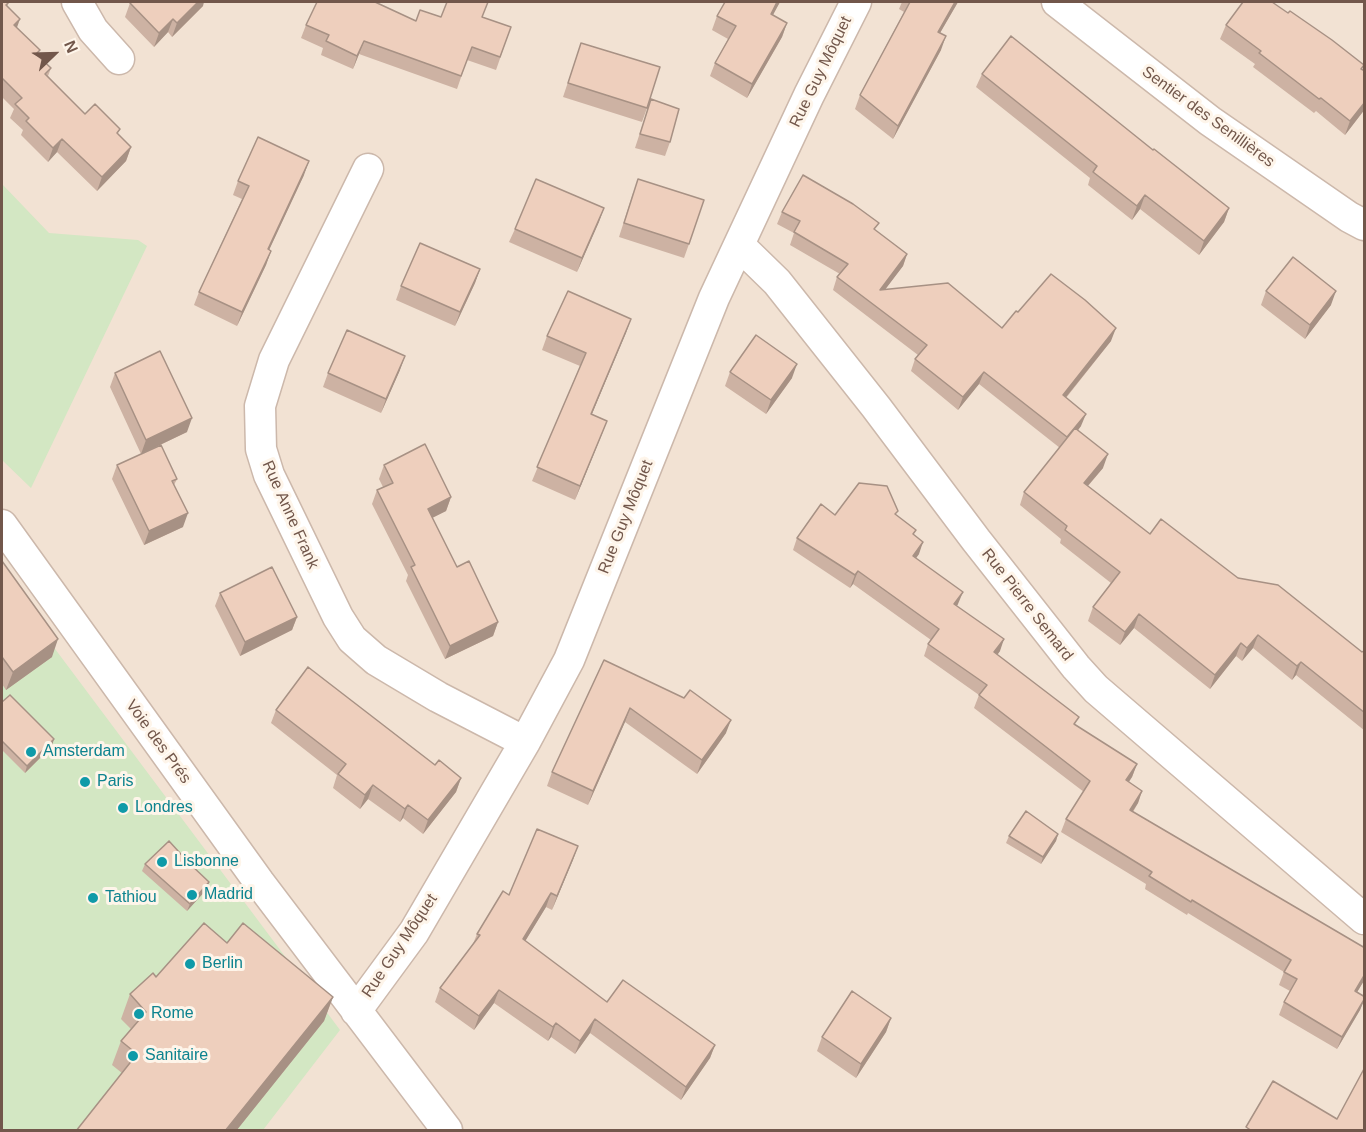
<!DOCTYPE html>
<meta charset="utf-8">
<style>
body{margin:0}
#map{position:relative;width:1366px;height:1132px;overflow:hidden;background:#fbf1e4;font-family:Arial,sans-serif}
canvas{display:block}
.frame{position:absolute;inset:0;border:3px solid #72574b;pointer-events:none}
.north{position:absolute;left:24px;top:24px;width:60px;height:60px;-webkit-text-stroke:4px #fef5ea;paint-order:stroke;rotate:67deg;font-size:16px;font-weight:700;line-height:24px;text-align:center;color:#72574b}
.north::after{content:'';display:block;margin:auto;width:21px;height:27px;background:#72574b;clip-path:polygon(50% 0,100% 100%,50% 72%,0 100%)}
</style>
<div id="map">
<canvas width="1366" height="1132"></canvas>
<div class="frame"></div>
<div class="north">N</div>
</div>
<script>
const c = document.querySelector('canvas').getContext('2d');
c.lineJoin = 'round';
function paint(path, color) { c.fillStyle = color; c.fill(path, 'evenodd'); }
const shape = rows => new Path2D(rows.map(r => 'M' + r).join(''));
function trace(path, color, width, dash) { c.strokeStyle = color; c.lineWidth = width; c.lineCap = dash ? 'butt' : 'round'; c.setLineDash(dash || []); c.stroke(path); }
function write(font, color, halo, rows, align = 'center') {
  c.font = font + ' Arial,sans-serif'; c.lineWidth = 6; c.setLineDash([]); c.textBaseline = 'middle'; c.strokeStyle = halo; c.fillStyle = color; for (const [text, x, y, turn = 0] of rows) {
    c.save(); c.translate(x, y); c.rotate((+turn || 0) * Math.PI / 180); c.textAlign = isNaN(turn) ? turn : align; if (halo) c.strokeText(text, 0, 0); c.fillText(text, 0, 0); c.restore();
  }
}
const residential = shape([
 [2,2,1364,2,1364,1130,2,1130]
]);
const green = shape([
 [2,184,49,233,138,240,147,246,31,488,2,460],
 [2,578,340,1030,263,1130,2,1130]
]);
const minor = shape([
 [77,2,93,30,119,59],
 [1057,2,1210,121,1349,217,1364,225],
 [368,169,274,360,260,406,261,449,269,475,338,617,352,639,376,660,438,697,525,742],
 [739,245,777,282,876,407,976,540,1076,667,1096,689,1364,919],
 [2,525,259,882,447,1130],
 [356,1011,414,932,525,742,569,660,714,298,809,95,856,2]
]);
const wall = shape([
 [2,2,9,2,7,7,17,28,38,56,51,68,48,76,85,114,118,135,131,147,126,161,97,191,57,152,48,162,21,135,23,130,10,118,14,109,2,97],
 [725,2,780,2,772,15,787,23,782,37,747,98,710,76,715,63,728,39,712,30,717,16],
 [902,2,958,2,940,33,941,50,893,139,855,109,860,95,904,12,899,9],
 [130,3,203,6,172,37,168,32,154,47,125,17],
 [441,17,482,17,511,27,496,70,467,60,457,89,359,54,353,69,321,55,323,48,301,38,306,25,416,21],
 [1226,25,1362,70,1365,71,1365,109,1345,135,1316,111,1314,113,1253,67,1255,64,1220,39],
 [581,43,647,108,642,122,563,97],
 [982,74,1153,150,1229,208,1224,222,1199,255,1140,209,1132,220,1088,185,1090,178,976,87],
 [651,99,670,142,665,156,635,148],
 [304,175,269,250,271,251,266,265,237,326,194,305,199,292,242,199,233,195,238,181],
 [633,193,689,244,684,258,619,237],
 [604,208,577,272,509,242,515,229],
 [782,212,876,231,907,254,903,266,885,289,1002,328,1018,312,1111,341,1066,398,1081,426,1078,430,1103,468,1088,486,1150,534,1238,578,1362,652,1365,650,1365,731,1296,675,1292,680,1253,648,1242,661,1236,656,1210,689,1134,628,1120,645,1088,621,1093,607,1111,583,1060,543,1061,539,1020,505,1024,492,1060,448,979,384,958,410,911,371,915,359,918,355,833,290,837,277,840,274,790,245,794,233,777,224],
 [480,269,475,283,455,326,396,300,401,286],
 [1266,291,1331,305,1305,339,1261,305],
 [631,319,592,414,607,421,575,500,532,481,580,366,542,350,547,336],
 [400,370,381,413,323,387,328,373],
 [730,372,792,378,766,414,725,386],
 [115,373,187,432,141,454,110,387],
 [117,465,177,479,174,485,183,527,144,545,112,479],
 [384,465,451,497,446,511,432,518,457,567,498,622,493,636,445,659,406,581,408,575,372,504,377,490,383,487,379,479],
 [835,515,896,515,914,535,919,554,916,558,958,604,957,606,1000,651,997,655,1076,726,1137,764,1132,777,1129,782,1142,791,1138,803,1133,812,1365,948,1365,979,1357,992,1365,998,1360,1010,1337,1049,1279,1015,1284,1002,1290,991,1279,985,1284,972,1188,913,1187,915,1145,889,1146,884,1061,832,1066,819,1084,792,974,708,979,695,924,656,928,644,931,640,853,584,850,588,793,550,797,538],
 [2,561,52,657,6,690,2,684],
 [220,593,297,617,292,630,240,656,215,606],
 [604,660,726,733,697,774,625,722,588,805,547,786,552,772],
 [2,702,52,746,25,773,2,750],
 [276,710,435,765,461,778,456,792,423,834,403,818,400,822,368,799,360,809,333,788,337,775,271,723],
 [1058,834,1056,841,1041,864,1006,843,1009,836],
 [578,846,552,910,546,907,525,941,607,1002,715,1045,710,1058,681,1100,590,1033,575,1054,551,1037,548,1041,494,1003,474,1030,435,1002,440,988,473,944,477,934,509,895],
 [145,864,207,889,187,911,142,871],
 [227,943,333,997,324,1021,236,1131,76,1131,122,1073,112,1065,121,1041,131,1029,121,1019,130,994,156,977],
 [891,1018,886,1032,856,1078,817,1051,822,1037]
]);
const shadedWall = shape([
 [198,2,204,2,203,6,172,37,177,23],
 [777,2,780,2,766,28,771,14],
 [955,2,958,2,933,45,938,32],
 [20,19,15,33,14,25],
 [173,19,168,32,154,47,159,33],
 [787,23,782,37,747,98,752,84],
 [946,36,941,50,893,139,898,126],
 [364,41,359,54,353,69,357,56],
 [1365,102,1365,109,1345,135,1350,121],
 [62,139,57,152,48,162,53,148],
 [131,147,126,161,97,191,102,177],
 [309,161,304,175,263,263,268,249],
 [1145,195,1140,209,1132,220,1137,206],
 [604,208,599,222,577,272,582,258],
 [1229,208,1224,222,1199,255,1204,241],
 [271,251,266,265,237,326,242,312],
 [907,254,903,266,875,303,880,290],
 [480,269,475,283,455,326,460,312],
 [1336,291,1331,305,1305,339,1310,325],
 [631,319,626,333,586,428,591,414],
 [1116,328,1111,341,1058,407,1063,395],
 [405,356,400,370,381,413,386,399],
 [797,364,792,378,766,414,771,400],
 [984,372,979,384,958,410,963,397],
 [1086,414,1081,426,1063,450,1067,437],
 [192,418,187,432,141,454,146,440],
 [607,421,602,434,575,500,580,486],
 [1108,454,1103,468,1079,496,1084,483],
 [451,497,446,511,422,523,428,509],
 [188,513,183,527,144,545,149,531],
 [923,542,919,554,908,569,913,556],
 [858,571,853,584,850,588,855,575],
 [963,592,958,604,950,616,954,604],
 [1139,614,1134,628,1120,645,1125,632],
 [297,617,292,630,240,656,245,642],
 [498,622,493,636,445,659,450,646],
 [1258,635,1253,648,1242,661,1247,648],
 [58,639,52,657,6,690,13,672],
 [1004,639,1000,651,990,665,994,652],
 [1241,643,1236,656,1210,689,1215,675],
 [1301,662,1296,675,1292,680,1297,666],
 [630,708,625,722,588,805,593,791],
 [731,720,726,733,697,774,702,760],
 [54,739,52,746,25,773,27,766],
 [1137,764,1132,777,1121,793,1126,780],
 [461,778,456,792,423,834,428,820],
 [373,785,368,799,360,809,365,795],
 [1142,791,1138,803,1125,823,1130,810],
 [408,805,403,818,400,822,405,809],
 [1058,834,1056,841,1041,864,1043,857],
 [578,846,573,860,552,910,557,896],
 [209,882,207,889,187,911,190,904],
 [551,893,546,907,518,953,523,939],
 [1365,974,1365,979,1350,1004,1355,991],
 [499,990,494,1003,474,1030,479,1016],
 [333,997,324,1021,236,1131,225,1131],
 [1365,998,1360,1010,1337,1049,1342,1037],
 [891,1018,886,1032,856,1078,861,1064],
 [595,1019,590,1033,575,1054,580,1041],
 [556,1023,551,1037,548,1041,553,1027],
 [715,1045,710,1058,681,1100,686,1087]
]);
const building = shape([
 [2,2,9,2,6,5,20,19,14,25,40,50,36,54,51,68,45,74,85,114,95,104,120,129,117,133,131,147,102,177,62,139,53,148,26,121,29,118,15,104,22,98,2,78,2,2],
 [132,2,198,2,177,23,173,19,159,33,130,3,132,2],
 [317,2,375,2,416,21,420,10,441,17,447,2,488,2,482,17,511,27,500,57,472,47,461,76,364,41,357,56,326,41,329,35,306,25,317,2],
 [725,2,777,2,771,14,787,23,752,84,715,63,736,26,717,16,725,2],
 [910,2,955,2,938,32,946,36,898,126,860,95,910,2],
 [1243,2,1272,2,1288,13,1290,11,1332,40,1364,65,1361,69,1365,71,1365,102,1350,121,1321,98,1319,99,1259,53,1261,51,1226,25,1243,2],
 [1011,36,1153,150,1154,149,1229,208,1204,241,1145,195,1137,206,1093,172,1097,166,982,74,1011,36],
 [581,43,660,67,647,108,568,83,581,43],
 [651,99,679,109,670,142,640,134,651,99],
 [258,137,309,161,268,249,271,251,242,312,199,292,249,186,238,181,258,137],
 [803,175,853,204,879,223,874,229,907,254,880,290,948,283,1002,328,1016,311,1018,312,1051,274,1085,300,1116,328,1063,395,1086,414,1067,437,984,372,963,397,915,359,927,345,837,277,848,264,794,232,800,221,782,212,803,175],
 [536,179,604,208,582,258,515,229,536,179],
 [638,179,704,200,689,244,624,223,638,179],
 [420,243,480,269,460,312,401,286,420,243],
 [1293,257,1336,291,1310,325,1266,291,1293,257],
 [568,291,631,319,591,414,607,421,580,486,537,467,586,353,547,336,568,291],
 [347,330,405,356,386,399,328,373,347,330],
 [756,335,797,364,771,400,730,372,756,335],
 [160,351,192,418,146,440,115,373,160,351],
 [1075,428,1108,454,1084,483,1150,534,1161,519,1238,578,1278,585,1362,652,1365,650,1365,713,1301,662,1297,666,1258,635,1247,648,1241,643,1215,675,1139,614,1125,632,1093,607,1120,572,1065,530,1067,526,1024,492,1075,428],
 [425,444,451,497,428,509,457,567,469,561,498,622,450,646,411,567,415,565,377,490,393,483,384,465,425,444],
 [161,445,177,479,172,481,188,513,149,531,117,465,161,445],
 [859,483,887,486,898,511,895,514,916,530,913,534,923,542,913,556,963,592,954,604,1004,639,994,652,1079,717,1074,724,1137,764,1126,780,1142,791,1130,810,1365,948,1365,974,1355,991,1365,997,1365,998,1342,1037,1284,1002,1297,979,1284,972,1291,960,1192,900,1191,902,1149,876,1152,872,1066,819,1090,781,979,695,987,685,928,644,939,629,858,571,855,575,797,538,821,504,835,515,859,483],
 [2,561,58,639,13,672,2,657,2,561],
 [272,567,297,617,245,642,220,593,272,567],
 [604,660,684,698,690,690,731,720,702,760,630,708,593,791,552,772,604,660],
 [308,667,435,765,439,760,461,778,428,820,408,805,405,809,373,785,365,795,338,774,346,764,276,710,308,667],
 [10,695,54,739,27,766,2,741,2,702,10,695],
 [1026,811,1058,834,1043,857,1009,836,1026,811],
 [537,829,578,846,557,896,551,893,523,939,607,1002,623,980,715,1045,686,1087,595,1019,580,1041,556,1023,553,1027,499,990,479,1016,440,988,480,935,477,934,503,891,509,895,537,829],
 [169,841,189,863,209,882,190,904,145,864,169,841],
 [204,923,227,943,243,923,333,997,225,1131,76,1131,137,1054,121,1041,146,1012,130,994,153,973,156,977,204,923],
 [852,991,891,1018,861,1064,822,1037,852,991],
 [1365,1067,1365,1131,1252,1131,1246,1127,1273,1081,1337,1119,1365,1067]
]);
const markers = [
 [31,752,6,"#0f9aa8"],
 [85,782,6,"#0f9aa8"],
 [123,808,6,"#0f9aa8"],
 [162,862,6,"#0f9aa8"],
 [192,895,6,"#0f9aa8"],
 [93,898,6,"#0f9aa8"],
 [190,964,6,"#0f9aa8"],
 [139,1014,6,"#0f9aa8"],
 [133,1056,6,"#0f9aa8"]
];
const streetNames = [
 ["Rue Guy Môquet",821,72,-64],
 ["Sentier des Senillières",1208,117,36],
 ["Rue Anne Frank",290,515,66],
 ["Rue Guy Môquet",626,517,-68],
 ["Rue Pierre Semard",1027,605,52],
 ["Voie des Prés",158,742,54],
 ["Rue Guy Môquet",400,946,-56]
];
const cultureNames = [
 ["Amsterdam",43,752],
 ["Paris",97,782],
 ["Londres",135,808],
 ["Lisbonne",174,862],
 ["Madrid",204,895],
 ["Tathiou",105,898],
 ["Berlin",202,964],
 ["Rome",151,1014],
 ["Sanitaire",145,1056]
];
paint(residential, '#f2e2d3');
paint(green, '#d3e7c3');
trace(minor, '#ccb8ab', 33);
trace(minor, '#fff', 30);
paint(wall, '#cdb2a3');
paint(shadedWall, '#a79184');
paint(building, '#eecfbd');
trace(building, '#a79184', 1.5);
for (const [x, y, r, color] of markers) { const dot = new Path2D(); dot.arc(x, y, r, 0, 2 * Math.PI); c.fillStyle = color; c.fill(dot); trace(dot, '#fef5ea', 2); }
write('16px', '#72574b', '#fef5ea', streetNames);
write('16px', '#0d838f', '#fef5ea', cultureNames, 'left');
</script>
